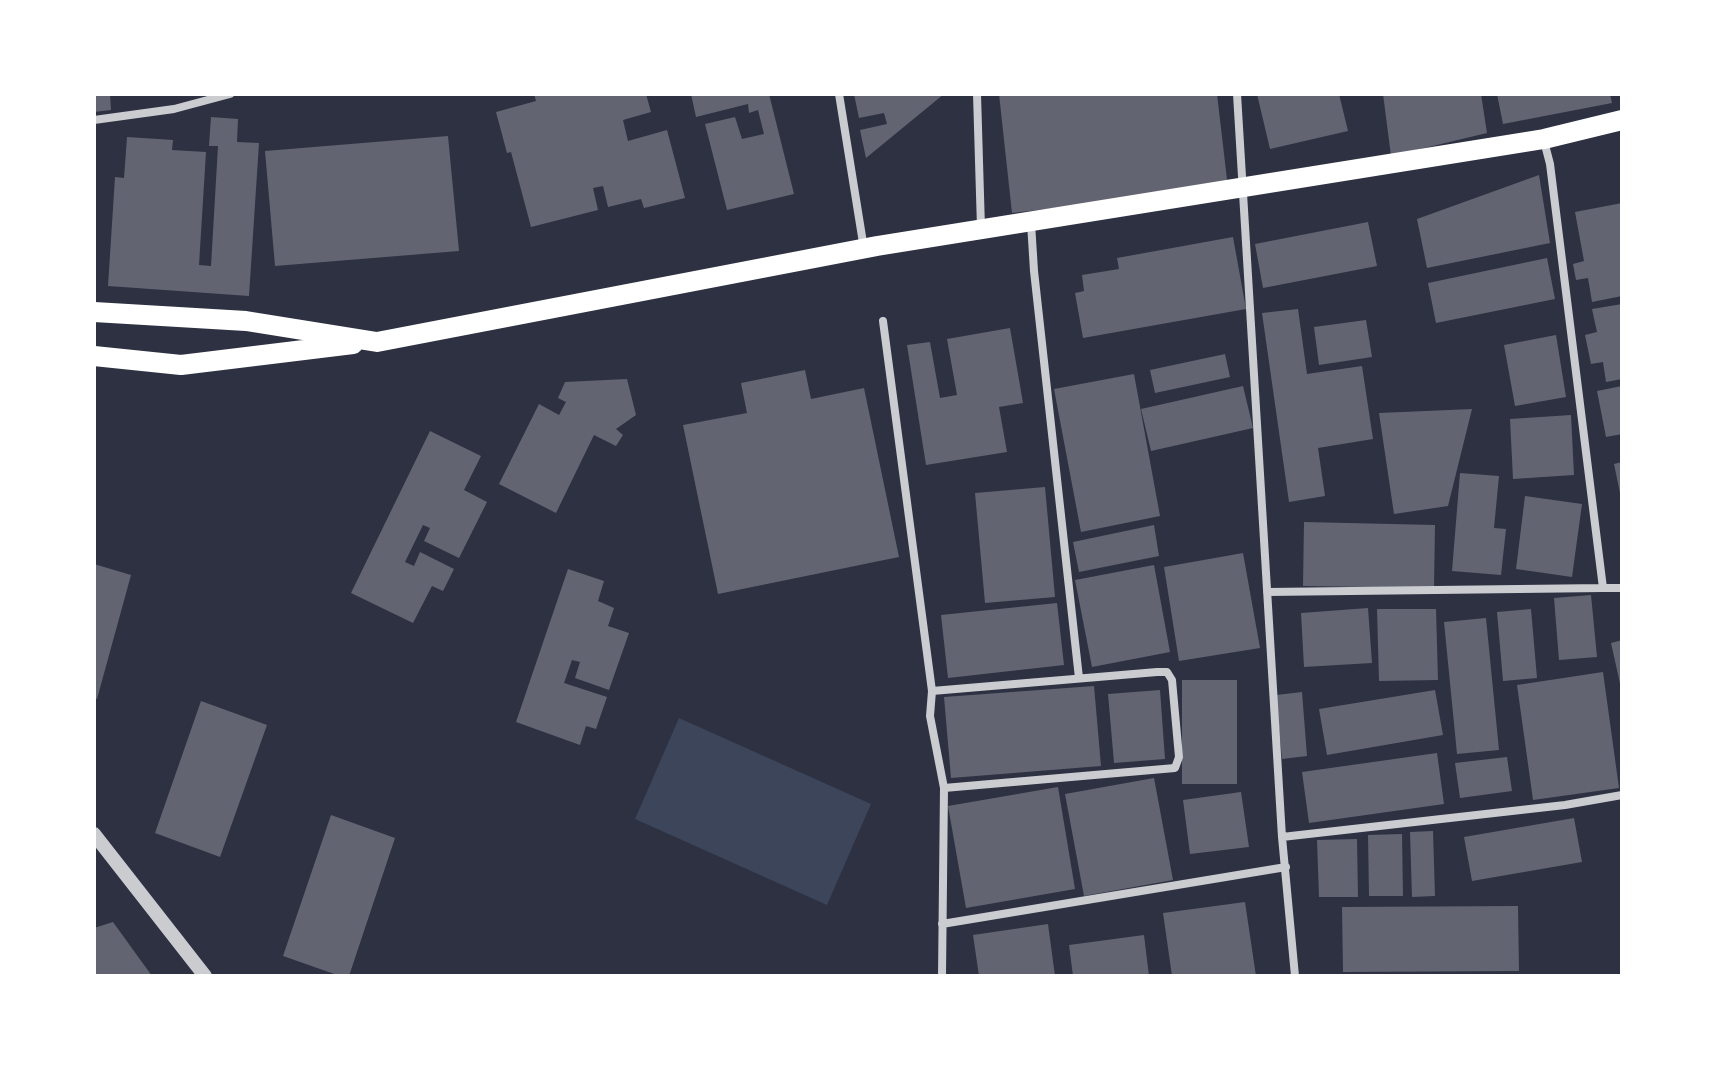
<!DOCTYPE html>
<style>
body{margin:0}
#map{position:relative;width:1716px;height:1070px;overflow:hidden;background:#2d3142;font-family:Quicksand,sans-serif}
canvas{display:block}
.frame{position:absolute;inset:0;border:96px solid #fff;pointer-events:none}
</style>
<div id="map">
<canvas width="1716" height="1070"></canvas>
<div class="frame"></div>
</div>
<script>
const c = document.querySelector('canvas').getContext('2d');
c.lineJoin = 'round';
function paint(path, color) { c.fillStyle = color; c.fill(path, 'evenodd'); }
const shape = rows => new Path2D(rows.map(r => 'M' + r).join(''));
function trace(path, color, width, dash) { c.strokeStyle = color; c.lineWidth = width; c.lineCap = dash ? 'butt' : 'round'; c.setLineDash(dash || []); c.stroke(path); }
const green = shape([
 [679,718,871,804,827,905,635,819]
]);
const building = shape([
 [94,94,110,94,111,110,94,112],
 [534,94,646,94,651,112,623,120,628,141,667,130,685,198,644,208,641,199,608,207,603,186,593,188,598,210,531,227,511,152,507,153,496,112,536,101],
 [691,94,769,94,794,194,727,210,705,124,735,117,742,139,764,134,758,110,749,113,748,104,696,117],
 [854,94,944,94,866,158,860,130,887,124,884,113,859,118],
 [999,94,1217,94,1228,188,1012,213],
 [1257,94,1339,94,1348,131,1270,149],
 [1383,94,1481,94,1487,133,1391,156],
 [1497,94,1610,94,1612,103,1503,124],
 [211,117,238,119,237,142,259,143,249,296,108,286,115,177,124,178,127,137,173,140,172,150,206,152,199,265,211,266,218,146,209,146],
 [448,136,459,251,275,266,265,151],
 [1539,175,1550,243,1427,268,1417,219],
 [1622,203,1622,296,1592,302,1588,278,1576,280,1573,264,1584,261,1575,212],
 [1368,222,1377,266,1263,288,1255,244],
 [1233,237,1246,309,1083,338,1075,293,1084,291,1082,275,1119,269,1117,258],
 [1547,258,1555,299,1436,323,1428,283],
 [1622,304,1622,379,1606,382,1603,362,1591,364,1585,335,1597,332,1592,309],
 [1298,309,1307,374,1362,366,1373,439,1318,448,1325,496,1289,502,1262,313],
 [1366,320,1372,357,1319,365,1314,327],
 [1010,328,1023,403,999,407,1007,452,926,465,907,345,930,342,940,398,957,395,947,339],
 [1556,335,1566,397,1515,406,1504,345],
 [1225,354,1230,377,1155,393,1150,370],
 [805,370,811,399,864,388,899,557,718,594,683,425,747,413,741,383],
 [1134,374,1160,516,1081,532,1054,389],
 [627,379,636,415,616,429,623,435,616,446,594,435,556,513,499,484,539,404,559,415,566,402,558,398,565,382],
 [1243,386,1253,428,1151,451,1141,409],
 [1622,386,1622,434,1606,437,1597,391],
 [1472,409,1448,506,1394,514,1379,413],
 [1571,415,1574,475,1513,479,1510,419],
 [430,431,481,456,464,490,487,502,459,558,424,541,430,528,423,525,405,562,414,566,420,552,454,569,443,591,432,586,413,623,351,593],
 [1622,462,1622,498,1621,498,1614,464],
 [1460,473,1499,476,1494,528,1506,529,1501,575,1452,571],
 [1045,487,1055,597,985,603,975,493],
 [1525,496,1582,504,1572,577,1516,569],
 [1304,522,1435,525,1434,588,1303,586],
 [1154,525,1159,556,1079,572,1073,542],
 [1243,553,1260,648,1179,661,1164,567],
 [94,564,131,575,97,699,94,698],
 [1154,565,1170,652,1092,667,1075,580],
 [568,569,604,581,598,601,614,608,608,626,629,633,609,690,575,678,580,662,572,660,564,683,607,697,596,729,586,726,580,745,516,722],
 [1591,595,1597,657,1559,660,1554,598],
 [1057,603,1064,665,948,678,941,615],
 [1368,608,1372,663,1304,667,1301,613],
 [1377,609,1436,609,1438,680,1379,681],
 [1531,609,1537,678,1503,681,1497,612],
 [1486,618,1499,750,1457,754,1444,622],
 [1622,640,1622,688,1621,688,1611,643],
 [1603,672,1619,788,1533,800,1517,685],
 [1182,680,1237,680,1237,784,1182,784],
 [1094,686,1101,766,951,778,944,697],
 [1160,690,1165,759,1114,763,1108,694],
 [1435,690,1443,735,1327,755,1319,709],
 [1302,692,1307,756,1282,759,1276,695],
 [201,701,267,725,220,857,155,833],
 [1437,753,1444,804,1309,823,1302,772],
 [1507,757,1512,791,1460,798,1455,763],
 [1154,778,1173,880,1084,896,1065,794],
 [1058,787,1075,889,966,908,948,806],
 [1241,792,1249,847,1190,854,1183,800],
 [331,815,395,838,349,976,340,976,283,956],
 [1574,818,1582,862,1472,881,1464,837],
 [1433,831,1435,896,1412,897,1410,832],
 [1402,834,1403,896,1369,896,1368,835],
 [1357,839,1358,897,1319,897,1317,840],
 [1245,902,1256,976,1172,976,1163,913],
 [1518,906,1519,971,1343,972,1342,907],
 [113,922,152,976,94,976,94,928],
 [1048,924,1055,976,979,976,973,935],
 [1144,935,1149,976,1073,976,1069,945]
]);
const minor = shape([
 [839,94,864,249],
 [977,94,981,228],
 [1237,94,1282,837,1295,976],
 [94,120,174,109,230,94],
 [1031,223,1034,271,1079,678],
 [883,321,932,691,930,716,944,788,942,976],
 [1603,588,1622,588],
 [1267,592,1603,588,1550,164,1544,141],
 [932,691,1157,672,1167,672,1172,680,1179,757,1175,768,944,788],
 [1282,837,1565,805,1622,795],
 [942,924,1286,867]
]);
const tertiary = shape([
 [94,834,205,976]
]);
const primary = shape([
 [94,312,246,321,377,342,877,246,1544,139,1622,120],
 [94,356,181,365,353,344]
]);
paint(green, '#3c4559');
paint(building, '#626471');
trace(minor, '#caccd0', 8);
trace(tertiary, '#caccd0', 14);
trace(primary, '#fff', 20);
</script>
